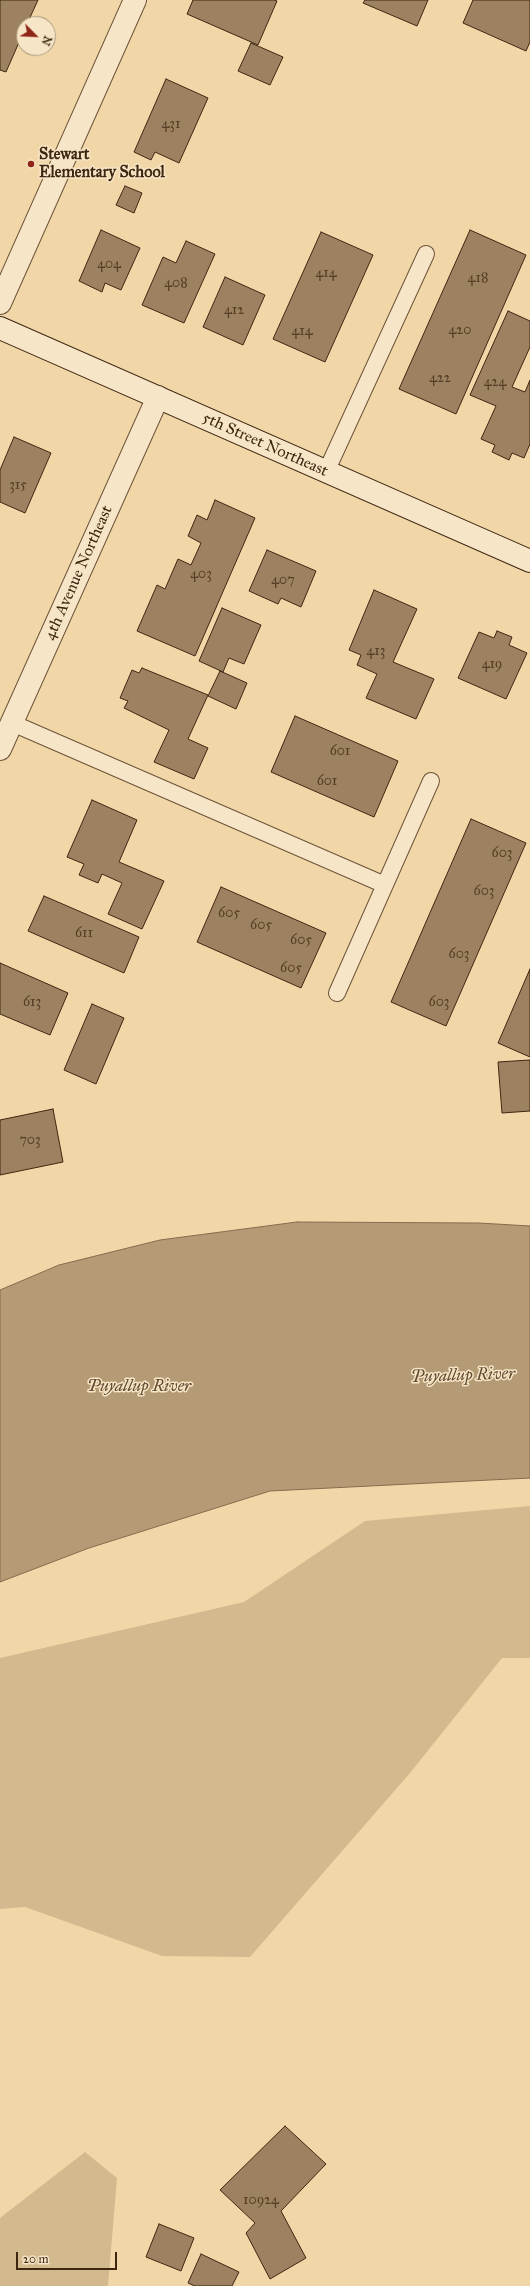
<!DOCTYPE html>
<style>
body{margin:0}
#map{position:relative;width:530px;height:2286px;overflow:hidden;background:#f1d7a8;font-family:"IM FELL Great Primer",serif}
canvas{display:block}
.north{position:absolute;left:16px;top:16px;width:40px;height:40px;box-sizing:border-box;background:#f6e5c6;border:1px solid #ad997e;border-radius:50%;rotate:114deg;font-size:11px;font-weight:700;line-height:16px;text-align:center;color:#3f2611}
.north::after{content:'';display:block;margin:auto;width:14px;height:18px;background:#8f2418;clip-path:polygon(50% 0,100% 100%,50% 72%,0 100%)}
.scale{position:absolute;left:16px;top:2252px;width:101px;height:18px;box-sizing:border-box;border:2px solid #3f2611;border-top:0;padding-left:5px;font-size:12px;line-height:14px;white-space:nowrap;color:#3f2611;-webkit-text-stroke:3px #f6e5c6;paint-order:stroke}
</style>
<div id="map">
<canvas width="530" height="2286"></canvas>
<div class="north">N</div>
<div class="scale">20 m</div>
</div>
<script>
const c = document.querySelector('canvas').getContext('2d');
c.lineJoin = 'round';
function paint(path, color) { c.fillStyle = color; c.fill(path, 'evenodd'); }
const shape = rows => new Path2D(rows.map(r => 'M' + r).join(''));
function trace(path, color, width, dash) { c.strokeStyle = color; c.lineWidth = width; c.lineCap = dash ? 'butt' : 'round'; c.setLineDash(dash || []); c.stroke(path); }
function write(font, color, halo, rows, align = 'center') {
  c.font = font + ' "IM FELL Great Primer",serif'; c.lineWidth = 3; c.setLineDash([]); c.textBaseline = 'middle'; c.strokeStyle = halo; c.fillStyle = color; for (const [text, x, y, turn = 0] of rows) {
    c.save(); c.translate(x, y); c.rotate((+turn || 0) * Math.PI / 180); c.textAlign = isNaN(turn) ? turn : align; if (halo) c.strokeText(text, 0, 0); c.fillText(text, 0, 0); c.restore();
  }
}
const green = shape([
 [530,1506,530,1658,502,1658,410,1773,250,1957,162,1956,25,1907,0,1909,0,1658,244,1602,365,1521],
 [85,2152,117,2178,108,2286,0,2286,0,2218]
]);
const water = shape([
 [297,1222,479,1223,530,1226,530,1478,270,1491,89,1548,0,1582,0,1290,59,1265,160,1240,297,1222]
]);
const building = shape([
 [0,0,38,0,27,24,24,24,24,31,6,72,0,70,0,0],
 [193,0,274,0,277,1,258,45,187,14,193,0],
 [365,0,428,0,417,26,363,3,365,0],
 [473,0,530,0,530,42,526,51,463,23,473,0],
 [251,43,283,57,270,85,238,71,251,43],
 [166,79,208,98,179,163,155,152,151,160,134,152,166,79],
 [125,186,142,193,134,213,116,205,125,186],
 [101,230,140,248,121,290,105,283,102,292,79,281,101,230],
 [470,230,526,255,456,414,399,389,470,230],
 [321,232,373,255,325,362,273,339,321,232],
 [186,241,215,254,184,323,142,305,163,257,176,263,186,241],
 [225,277,265,295,243,345,203,327,225,277],
 [508,311,530,321,530,347,512,387,525,392,530,380,530,444,524,458,512,453,509,460,492,452,495,445,481,439,496,406,470,395,508,311],
 [14,437,51,453,25,513,0,502,0,470,14,437],
 [215,500,255,518,195,656,137,631,157,585,165,589,178,559,191,565,201,543,188,536,197,515,207,520,215,500],
 [267,550,316,571,301,607,281,598,278,604,249,591,267,550],
 [374,590,417,609,393,662,434,679,416,719,366,698,377,674,357,665,361,655,349,650,374,590],
 [222,608,261,625,244,664,229,658,223,672,199,661,222,608],
 [497,631,512,637,509,645,527,653,506,699,458,678,479,632,494,638,497,631],
 [142,668,208,695,188,739,208,748,194,779,154,762,169,730,124,708,128,701,120,698,132,670,139,673,142,668],
 [220,671,247,683,236,709,208,696,220,671],
 [295,716,398,761,374,817,271,772,295,716],
 [92,800,137,820,119,862,164,881,142,929,108,914,122,883,102,874,98,883,79,875,84,864,67,857,92,800],
 [471,819,526,843,446,1026,391,1002,471,819],
 [221,887,326,933,301,988,197,942,221,887],
 [44,896,139,937,124,973,28,931,44,896],
 [0,963,68,993,50,1035,0,1014,0,963],
 [530,969,530,1057,498,1043,530,969],
 [92,1004,124,1018,96,1084,64,1070,92,1004],
 [530,1060,530,1111,502,1113,498,1062,530,1060],
 [53,1109,63,1162,0,1175,0,1120,53,1109],
 [285,2126,326,2164,281,2211,306,2258,270,2279,246,2233,255,2223,220,2190,285,2126],
 [159,2224,194,2238,181,2271,146,2257,159,2224],
 [201,2254,239,2272,232,2286,195,2286,188,2283,201,2254]
]);
const lane = shape([
 [326,472,426,254],
 [12,723,385,885],
 [337,993,431,781]
]);
const street = shape([
 [0,303,135,0],
 [0,749,158,397]
]);
const secondary = shape([
 [0,328,530,561]
]);
const markers = [
 [31,164,4,"#8f2418"]
];
const numberNames = [
 ["431",171,125],
 ["404",109,265],
 ["414",326,274],
 ["418",478,279],
 ["408",176,284],
 ["412",234,311],
 ["420",460,331],
 ["414",302,332],
 ["422",440,379],
 ["424",495,383],
 ["315",18,486],
 ["403",201,575],
 ["407",283,581],
 ["413",376,652],
 ["419",492,665],
 ["601",340,752],
 ["601",327,782],
 ["603",502,854],
 ["603",484,892],
 ["605",229,914],
 ["605",261,926],
 ["611",84,934],
 ["605",301,941],
 ["603",459,955],
 ["605",291,969],
 ["613",32,1003],
 ["603",439,1003],
 ["703",30,1141],
 ["10924",261,2201]
];
const poiNames = [
 ["Stewart",39,155],
 ["Elementary School",39,173]
];
const streetNames = [
 ["5th Street Northeast",265,445,24],
 ["4th Avenue Northeast",79,573,-66]
];
const waterNames = [
 ["Puyallup River",463,1376,-2],
 ["Puyallup River",139,1387]
];
paint(green, '#d3b98e');
paint(water, '#b49b75');
trace(water, '#856c4d', 1);
paint(building, '#9c8260');
trace(building, '#3f2611', 1);
trace(lane, '#6c5237', 18);
trace(street, '#6c5237', 24);
trace(secondary, '#3f2611', 24);
trace(lane, '#f6e5c6', 16);
trace(street, '#f6e5c6', 22);
trace(secondary, '#f6e5c6', 22);
for (const [x, y, r, color] of markers) { const dot = new Path2D(); dot.arc(x, y, r, 0, 2 * Math.PI); c.fillStyle = color; c.fill(dot); trace(dot, '#f6e5c6', 1.5); }
write('14px', '#563d25', null, numberNames);
write('bold 16px', '#3f2611', '#f6e5c6', poiNames, 'left');
write('16px', '#3f2611', '#f6e5c6', streetNames);
write('italic 17px', '#62492f', '#f6e5c6', waterNames);
</script>
